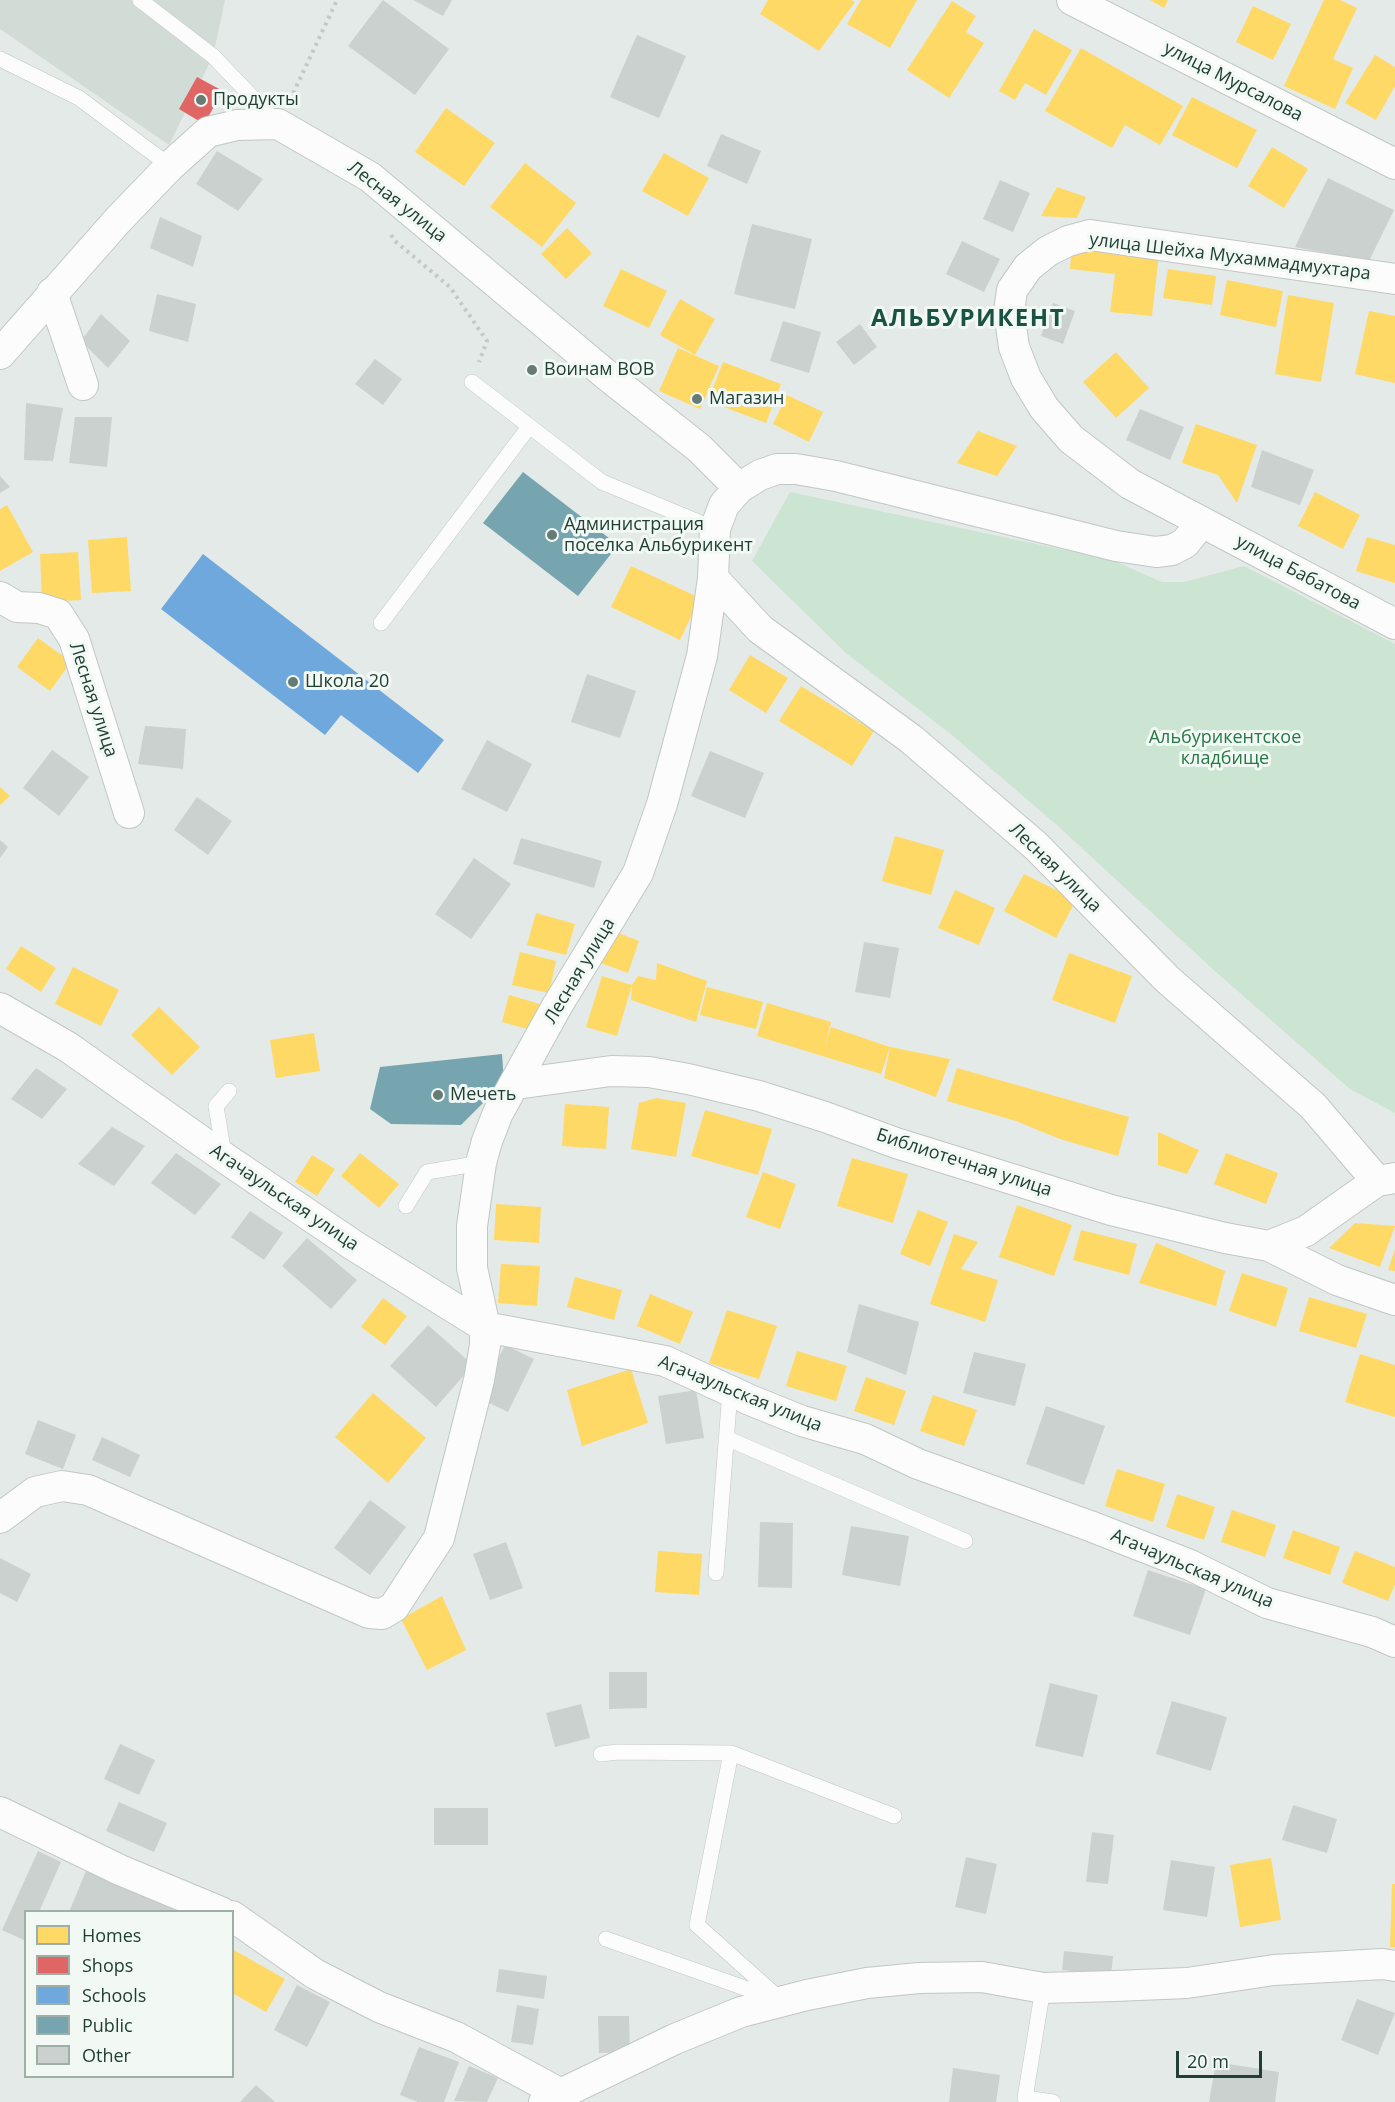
<!DOCTYPE html>
<meta charset="utf-8">
<style>
body{margin:0}
#map{position:relative;width:1395px;height:2102px;overflow:hidden;background:#e4eae7;font-family:"Open Sans",sans-serif}
canvas{display:block}
.legend{position:absolute;left:24px;top:1910px;width:210px;height:168px;box-sizing:border-box;background:#f2f9f5;border:2px solid #9eafa8;margin:0;padding:8px 10px;list-style:none;font-size:18px;color:#203f35}
.legend li{display:flex;align-items:center;gap:12px;height:30px}
.legend b{width:30px;border:2px solid #9eafa8}
.scale{position:absolute;left:1176px;top:2051px;width:86px;height:27px;box-sizing:border-box;border:3px solid #203f35;border-top:0;padding-left:8px;font-size:18px;line-height:21px;white-space:nowrap;color:#203f35;-webkit-text-stroke:4px #f2f9f5;paint-order:stroke}
</style>
<div id="map">
<canvas width="1395" height="2102"></canvas>
<ul class="legend">
<li><b style="height:16px;background:#ffd966"></b>Homes</li>
<li><b style="height:16px;background:#e06666"></b>Shops</li>
<li><b style="height:16px;background:#6fa8dc"></b>Schools</li>
<li><b style="height:16px;background:#76a5af"></b>Public</li>
<li><b style="height:16px;background:#cbd1ce"></b>Other</li>
</ul>
<div class="scale">20 m</div>
</div>
<script>
const c = document.querySelector('canvas').getContext('2d');
c.lineJoin = 'round';
function paint(path, color) { c.fillStyle = color; c.fill(path, 'evenodd'); }
const shape = rows => new Path2D(rows.map(r => 'M' + r).join(''));
function trace(path, color, width, dash) { c.strokeStyle = color; c.lineWidth = width; c.lineCap = dash ? 'butt' : 'round'; c.setLineDash(dash || []); c.stroke(path); }
function write(font, color, halo, rows, align = 'center') {
  c.font = font + ' "Open Sans",sans-serif'; c.lineWidth = 6; c.setLineDash([]); c.textBaseline = 'middle'; c.strokeStyle = halo; c.fillStyle = color; for (const [text, x, y, turn = 0] of rows) {
    c.save(); c.translate(x, y); c.rotate((+turn || 0) * Math.PI / 180); c.textAlign = isNaN(turn) ? turn : align; if (halo) c.strokeText(text, 0, 0); c.fillText(text, 0, 0); c.restore();
  }
}
const built = shape([
 [0,0,225,0,213,56,169,145,0,29]
]);
const green = shape([
 [790,492,1112,560,1162,582,1184,582,1244,566,1395,644,1395,1113,1350,1089,1217,973,1058,826,953,736,846,653,752,561]
]);
const homes = shape([
 [768,0,851,0,855,2,819,51,760,14],
 [861,0,917,0,890,48,847,24],
 [1150,0,1168,0,1164,8],
 [1324,0,1340,0,1357,8,1333,59,1353,68,1335,109,1284,86],
 [952,1,976,16,966,32,984,43,949,98,907,70],
 [1253,6,1291,24,1273,60,1236,42],
 [1034,29,1072,50,1046,95,1025,83,1015,100,999,91],
 [1081,48,1183,106,1160,145,1125,125,1112,148,1045,111],
 [1375,55,1395,67,1395,86,1376,120,1345,103],
 [1192,97,1257,130,1237,168,1172,135],
 [446,108,495,143,464,186,415,152],
 [1272,147,1308,169,1284,208,1248,186],
 [664,153,709,178,688,216,642,191],
 [525,163,576,203,542,247,490,207],
 [1057,187,1086,197,1077,218,1041,216],
 [567,228,592,253,566,279,541,254],
 [1072,244,1159,254,1152,316,1110,312,1115,274,1070,269],
 [621,269,667,291,649,328,603,306],
 [1168,269,1216,276,1212,305,1163,298],
 [1227,280,1283,291,1276,327,1220,315],
 [1288,295,1334,303,1321,382,1275,374],
 [680,299,715,319,695,355,660,335],
 [1369,311,1395,316,1395,383,1355,374],
 [678,348,719,366,700,409,659,391],
 [1116,352,1149,388,1116,418,1083,382],
 [723,362,781,384,766,423,708,401],
 [787,395,823,412,809,442,773,424],
 [1196,424,1257,445,1237,503,1218,475,1182,463],
 [978,431,1017,446,997,476,957,463],
 [1315,492,1360,515,1343,549,1298,526],
 [7,505,33,552,0,571,0,509],
 [127,537,131,591,92,593,88,540],
 [1367,537,1395,545,1395,583,1356,571],
 [78,552,81,600,42,602,40,554],
 [631,566,700,598,680,640,611,607],
 [38,638,71,662,50,691,17,667],
 [750,655,788,678,766,713,729,690],
 [801,686,874,731,852,766,779,721],
 [0,787,10,796,0,805],
 [895,836,944,850,931,895,882,881],
 [1024,874,1076,900,1056,938,1004,911],
 [955,890,995,908,979,945,938,928],
 [536,913,575,924,566,955,527,945],
 [613,931,639,941,628,973,601,963],
 [21,946,56,968,41,992,6,969],
 [520,952,556,961,549,993,512,985],
 [1069,953,1132,976,1115,1023,1052,1000],
 [657,963,707,981,696,1022,631,1000,632,985,638,976,656,980],
 [73,967,119,990,101,1026,55,1004],
 [602,976,632,985,617,1036,586,1027],
 [707,987,763,1002,756,1029,700,1015],
 [509,995,543,1005,535,1031,502,1022],
 [767,1003,831,1022,825,1046,831,1027,890,1047,881,1074,757,1036],
 [159,1007,200,1047,172,1075,131,1035],
 [314,1033,320,1071,276,1078,270,1040],
 [890,1047,950,1059,936,1097,884,1078],
 [957,1068,1129,1117,1118,1156,1060,1139,1016,1121,947,1101],
 [656,1098,686,1103,676,1157,631,1149,639,1103],
 [565,1104,609,1107,606,1149,562,1146],
 [705,1110,772,1129,758,1175,691,1156],
 [1158,1132,1199,1150,1187,1174,1158,1165],
 [360,1153,399,1184,379,1208,341,1176],
 [1226,1153,1278,1173,1266,1204,1214,1184],
 [312,1155,335,1169,317,1196,295,1182],
 [852,1158,908,1174,893,1223,837,1206],
 [763,1172,796,1184,780,1229,746,1217],
 [496,1204,541,1207,539,1243,494,1240],
 [1017,1205,1072,1225,1054,1276,999,1257],
 [918,1210,948,1222,930,1266,900,1254],
 [1355,1223,1395,1226,1380,1267,1329,1248],
 [1081,1230,1137,1244,1129,1275,1073,1260],
 [954,1234,978,1242,961,1269,998,1280,985,1322,930,1304],
 [1156,1243,1225,1271,1216,1306,1139,1283],
 [1395,1249,1395,1271,1388,1270],
 [501,1264,540,1266,537,1306,498,1303],
 [1242,1273,1288,1288,1276,1327,1229,1311],
 [575,1277,622,1290,614,1320,567,1307],
 [650,1294,693,1312,680,1344,637,1326],
 [1309,1297,1367,1314,1356,1348,1299,1331],
 [383,1298,407,1316,385,1345,361,1327],
 [727,1310,777,1326,759,1379,709,1363],
 [797,1351,847,1366,836,1401,786,1386],
 [1360,1354,1395,1365,1395,1417,1345,1402],
 [631,1369,648,1423,582,1446,567,1390],
 [866,1377,906,1391,894,1425,854,1411],
 [373,1393,426,1438,388,1483,335,1437],
 [933,1395,977,1410,964,1446,920,1431],
 [1117,1469,1165,1484,1153,1522,1105,1506],
 [1177,1494,1215,1507,1204,1540,1166,1527],
 [1232,1510,1276,1525,1265,1557,1221,1542],
 [1293,1530,1340,1547,1330,1575,1283,1558],
 [658,1551,702,1554,699,1595,655,1592],
 [1355,1551,1395,1567,1395,1584,1388,1601,1342,1583],
 [442,1596,466,1650,427,1670,401,1619],
 [1271,1858,1281,1920,1240,1927,1230,1865],
 [1392,1884,1395,1884,1395,1947,1390,1947],
 [232,1949,285,1979,266,2012,232,1993]
]);
const shops = shape([
 [197,77,223,91,204,124,179,109]
]);
const schools = shape([
 [203,554,444,740,418,773,341,715,325,735,161,609]
]);
const public = shape([
 [523,472,618,545,578,596,483,523],
 [502,1054,504,1082,461,1125,391,1124,370,1109,380,1067]
]);
const building = shape([
 [383,0,449,49,415,95,348,46],
 [413,0,452,0,443,16],
 [637,35,686,56,659,118,610,97],
 [721,134,761,151,747,184,707,166],
 [217,151,263,179,238,211,196,184],
 [1328,178,1394,210,1369,261,1295,247],
 [1000,180,1030,193,1013,232,983,219],
 [160,217,202,236,193,267,150,248],
 [752,224,812,239,795,309,734,294],
 [962,241,1000,259,984,292,946,274],
 [157,294,196,304,188,342,149,331],
 [1053,303,1075,311,1063,344,1041,336],
 [101,314,130,341,108,368,81,341],
 [783,321,821,332,809,373,770,361],
 [860,324,877,347,854,365,836,342],
 [375,359,402,379,383,405,355,384],
 [26,403,63,408,53,461,24,460],
 [1140,409,1184,427,1170,460,1126,440],
 [75,417,112,417,107,467,69,463],
 [1262,450,1314,470,1300,505,1251,487],
 [0,476,10,487,0,493],
 [587,674,636,691,620,738,571,722],
 [145,726,186,729,183,769,138,764],
 [487,740,532,764,507,812,461,789],
 [52,750,89,777,59,816,23,788],
 [710,751,764,773,745,818,691,796],
 [197,797,232,821,208,855,174,830],
 [521,838,602,861,594,888,513,864],
 [0,840,8,847,0,858],
 [474,858,511,884,471,939,435,914],
 [864,942,899,948,890,998,855,992],
 [36,1068,67,1089,42,1119,11,1099],
 [112,1127,145,1146,114,1186,78,1164],
 [176,1153,221,1184,195,1215,151,1183],
 [250,1211,283,1233,264,1260,231,1237],
 [307,1238,357,1280,331,1309,282,1266],
 [859,1304,919,1322,906,1375,847,1352],
 [428,1325,473,1365,436,1407,390,1366],
 [505,1345,534,1359,508,1412,479,1398],
 [974,1352,1026,1364,1015,1406,963,1393],
 [696,1390,704,1438,666,1444,658,1396],
 [1046,1406,1105,1426,1084,1485,1026,1464],
 [38,1420,76,1435,63,1469,25,1454],
 [102,1437,140,1455,130,1477,92,1460],
 [370,1500,406,1527,370,1575,334,1548],
 [760,1522,793,1523,792,1588,758,1587],
 [851,1526,909,1536,900,1586,842,1575],
 [506,1542,523,1588,490,1600,473,1554],
 [0,1558,31,1574,17,1602,0,1593],
 [1148,1570,1206,1589,1190,1635,1133,1616],
 [609,1672,647,1672,647,1708,609,1709],
 [1050,1683,1098,1695,1083,1757,1035,1746],
 [1172,1701,1227,1717,1211,1771,1156,1754],
 [581,1704,590,1738,555,1747,546,1713],
 [120,1744,155,1760,139,1795,104,1779],
 [119,1802,167,1823,154,1852,106,1831],
 [1293,1805,1337,1819,1327,1853,1282,1840],
 [434,1808,488,1808,488,1845,434,1845],
 [1092,1832,1114,1835,1108,1884,1086,1882],
 [38,1851,61,1862,39,1912,26,1912,26,1941,2,1930],
 [966,1857,997,1864,986,1914,955,1907],
 [1171,1860,1215,1867,1207,1917,1163,1910],
 [86,1871,183,1911,183,1912,69,1912],
 [1064,1951,1113,1956,1111,1976,1062,1970],
 [499,1969,547,1976,544,1999,496,1992],
 [297,1985,330,2002,307,2047,274,2030],
 [1357,1999,1395,2013,1378,2055,1341,2040],
 [517,2005,539,2009,533,2045,511,2042],
 [598,2016,629,2016,630,2052,599,2053],
 [419,2047,459,2062,444,2102,418,2102,400,2095],
 [1216,2062,1279,2072,1275,2102,1209,2102],
 [469,2066,498,2078,487,2102,454,2101],
 [953,2068,1000,2075,996,2102,949,2102],
 [256,2085,275,2102,240,2102]
]);
const path = shape([
 [290,100,337,0],
 [391,235,395,241,450,287,487,341,479,362]
]);
const service = shape([
 [140,0,213,56,278,124],
 [0,59,79,98,170,166],
 [472,382,602,482,715,529],
 [381,623,529,427],
 [224,1155,216,1106,229,1091],
 [406,1206,427,1172,481,1163],
 [726,1438,965,1541],
 [716,1573,730,1391],
 [601,1754,618,1752,731,1753],
 [606,1939,773,1998],
 [1043,1988,1025,2098,1053,2102],
 [782,2001,697,1925,731,1753,894,1816]
]);
const minor = shape([
 [1072,0,1395,164],
 [1395,279,1090,235,1068,241,1048,251,1028,267,1012,290,1009,312,1014,347,1026,378,1044,408,1071,439,1130,484,1395,624],
 [52,293,83,385],
 [0,354,118,220,170,166,208,132,237,125,278,124,370,177,609,377,699,448,739,488],
 [713,578,760,629,911,739,1036,846,1167,979,1313,1106,1377,1181],
 [0,597,17,607,39,608,58,614,74,639,129,813],
 [0,1008,68,1047,225,1158,353,1245,485,1327,665,1361,750,1400,802,1421,865,1439,918,1464,1090,1526,1190,1565,1267,1603,1372,1632,1395,1642],
 [516,1084,611,1071,649,1072,688,1079,759,1096,825,1117,896,1143,1111,1210,1225,1238,1269,1246,1306,1231,1377,1181,1395,1178],
 [1269,1246,1337,1280,1395,1300],
 [0,1518,35,1492,62,1486,88,1490,369,1613,382,1614,394,1607,439,1538,479,1380,485,1345,485,1327,472,1268,472,1226,481,1163,487,1141,498,1113,557,1006,638,873,662,804,702,656,713,578,715,529,724,505,739,488,760,475,777,469,796,469,836,476,1116,546,1156,552,1172,550,1185,543,1202,522],
 [0,1812,120,1870,221,1912],
 [232,1916,315,1974,379,2007,456,2037,561,2094],
 [544,2102,675,2039,741,2012,807,1995,867,1983,919,1978,982,1977,1043,1988,1115,1986,1187,1983,1274,1970,1383,1964,1395,1966]
]);
const markers = [
 [201,100,6,"#657b73"],
 [532,370,6,"#657b73"],
 [697,399,6,"#657b73"],
 [552,535,6,"#657b73"],
 [293,682,6,"#657b73"],
 [438,1095,6,"#657b73"]
];
const streetNames = [
 ["улица Мурсалова",1233,82,27],
 ["Лесная улица",397,202,38],
 ["улица Шейха Мухаммадмухтара",1230,257,7],
 ["улица Бабатова",1298,573,28],
 ["Лесная улица",93,700,72],
 ["Лесная улица",1055,868,44],
 ["Лесная улица",580,971,-59],
 ["Библиотечная улица",964,1163,18],
 ["Агачаульская улица",284,1198,34],
 ["Агачаульская улица",740,1394,22],
 ["Агачаульская улица",1192,1569,23]
];
const poiNames = [
 ["Продукты",213,100],
 ["Воинам ВОВ",544,370],
 ["Магазин",709,399],
 ["Администрация",564,525],
 ["поселка Альбурикент",564,546],
 ["Школа 20",305,682],
 ["Мечеть",450,1095]
];
const parkNames = [
 ["Альбурикентское",1225,738],
 ["кладбище",1225,759]
];
const districtNames = [
 ["АЛЬБУРИКЕНТ",968,319]
];
paint(built, '#d1dcd7');
paint(green, '#cce4d2');
paint(homes, '#ffd966');
paint(shops, '#e06666');
paint(schools, '#6fa8dc');
paint(public, '#76a5af');
paint(building, '#cbd1ce');
trace(service, '#c1c7c4', 16);
trace(minor, '#c1c7c4', 32);
trace(path, '#c1cac5', 4, [3, 4.5]);
trace(service, '#fbfcfb', 15);
trace(minor, '#fbfcfb', 30);
for (const [x, y, r, color] of markers) { const dot = new Path2D(); dot.arc(x, y, r, 0, 2 * Math.PI); c.fillStyle = color; c.fill(dot); trace(dot, '#f2f9f5', 2); }
write('18px', '#203f35', '#f2f9f5', streetNames);
write('18px', '#203f35', '#f2f9f5', poiNames, 'left');
write('18px', '#267944', '#f2f9f5', parkNames);
c.letterSpacing = '1.5px';
write('bold 24px', '#1a5343', '#f2f9f5', districtNames);
c.letterSpacing = '0px';
</script>
